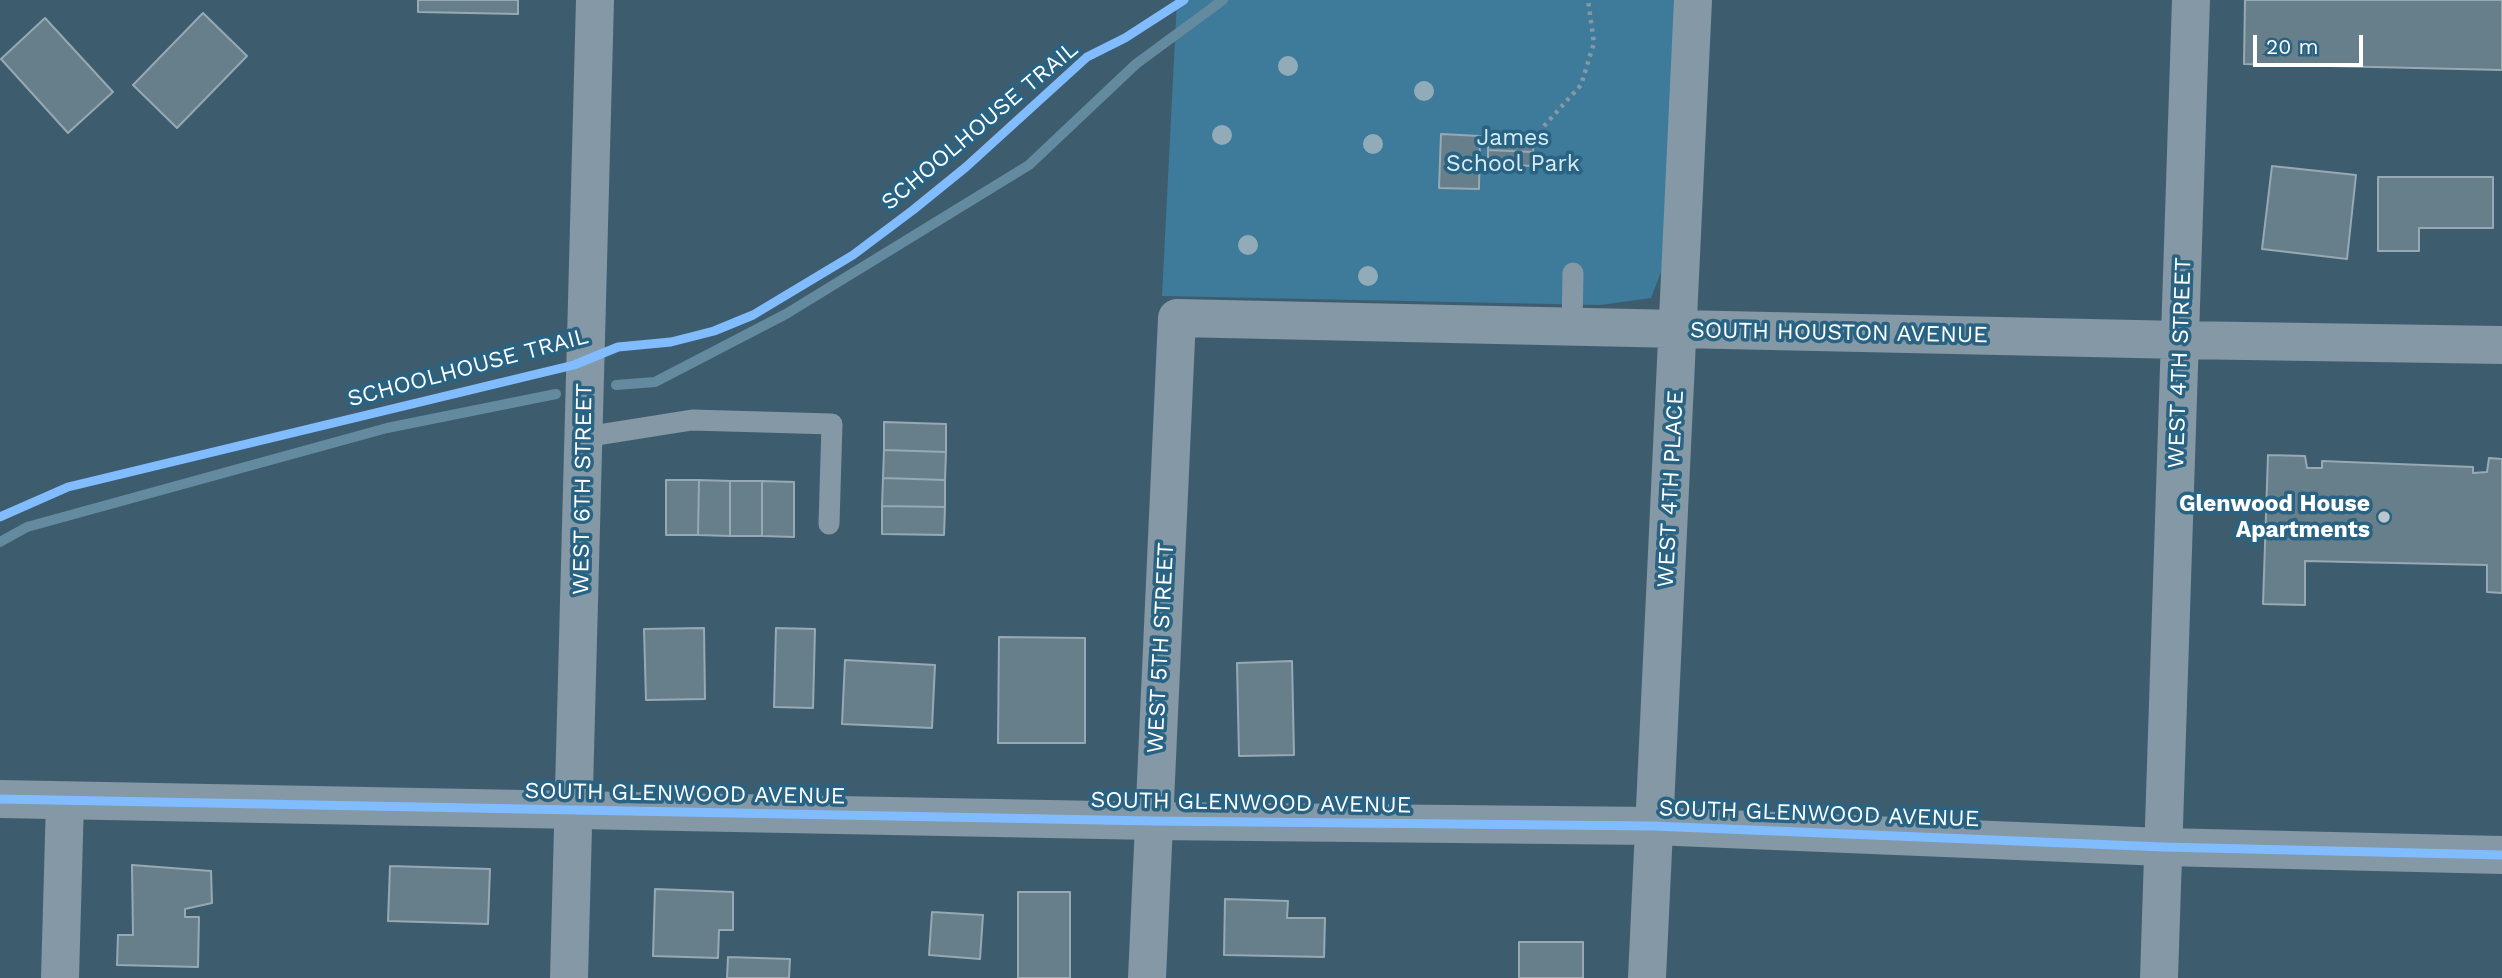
<!DOCTYPE html>
<style>
body{margin:0}
#map{position:relative;width:2502px;height:978px;overflow:hidden;background:#3d5d6f;font-family:"Work Sans",sans-serif}
canvas{display:block}
.scale{position:absolute;left:2253px;top:35px;width:110px;height:32px;box-sizing:border-box;border:4px solid #fff;border-top:0;padding-left:9px;font-size:21px;line-height:24px;white-space:nowrap;color:#fff;-webkit-text-stroke:5px #296383;paint-order:stroke}
</style>
<div id="map">
<canvas width="2502" height="978"></canvas>
<div class="scale">20 m</div>
</div>
<script>
const c = document.querySelector('canvas').getContext('2d');
c.lineJoin = 'round';
function paint(path, color) { c.fillStyle = color; c.fill(path, 'evenodd'); }
const shape = rows => new Path2D(rows.map(r => 'M' + r).join(''));
function trace(path, color, width, dash) { c.strokeStyle = color; c.lineWidth = width; c.lineCap = dash ? 'butt' : 'round'; c.setLineDash(dash || []); c.stroke(path); }
function write(font, color, halo, rows, align = 'center') {
  c.font = font + ' "Work Sans",sans-serif'; c.lineWidth = 7; c.setLineDash([]); c.textBaseline = 'middle'; c.strokeStyle = halo; c.fillStyle = color; for (const [text, x, y, turn = 0] of rows) {
    c.save(); c.translate(x, y); c.rotate((+turn || 0) * Math.PI / 180); c.textAlign = isNaN(turn) ? turn : align; if (halo) c.strokeText(text, 0, 0); c.fillText(text, 0, 0); c.restore();
  }
}
const green = shape([
 [1177,0,1676,0,1665,262,1651,298,1600,305,1162,296]
]);
const stream = shape([
 [616,385,655,382,786,314,1029,165,1136,64,1223,0],
 [0,542,27,527,387,428,556,394]
]);
const building = shape([
 [418,0,518,0,518,14,418,12,418,0],
 [2245,0,2502,0,2502,70,2244,64,2245,0],
 [203,13,247,56,177,128,133,85,203,13],
 [45,18,113,92,68,133,1,59,45,18],
 [1441,134,1480,136,1479,189,1439,188,1441,134],
 [1489,136,1534,138,1533,152,1488,150,1489,136],
 [1488,150,1533,152,1533,166,1488,164,1488,150],
 [2272,166,2356,175,2347,259,2262,249,2272,166],
 [2378,177,2493,177,2493,228,2419,228,2419,251,2378,251,2378,177],
 [884,422,946,424,946,452,884,450,884,422],
 [884,450,946,452,945,480,883,478,884,450],
 [2268,455,2305,456,2307,468,2322,468,2322,461,2473,467,2473,473,2487,472,2489,458,2502,459,2502,593,2487,592,2487,565,2305,561,2305,605,2263,604,2268,455],
 [883,478,945,480,945,507,882,506,883,478],
 [666,480,699,480,698,535,666,535,666,480],
 [699,480,730,481,730,536,698,535,699,480],
 [730,481,762,481,762,536,730,536,730,481],
 [762,481,794,482,794,537,762,536,762,481],
 [882,506,945,507,944,535,882,534,882,506],
 [704,628,705,699,646,700,644,629,704,628],
 [776,628,815,629,813,708,774,707,776,628],
 [999,637,1085,638,1085,743,998,743,999,637],
 [845,660,935,665,932,728,842,724,845,660],
 [1292,661,1294,755,1239,756,1237,663,1292,661],
 [132,865,211,871,212,903,185,909,185,917,199,917,198,967,117,965,118,935,133,935,132,865],
 [390,866,490,869,488,924,388,921,390,866],
 [655,889,733,892,733,930,719,930,718,958,653,956,655,889],
 [1018,892,1070,892,1070,978,1018,978,1018,892],
 [1225,899,1288,901,1287,918,1325,918,1324,957,1224,955,1225,899],
 [932,912,983,915,980,959,929,955,932,912],
 [1519,942,1583,942,1583,978,1519,978,1519,942],
 [728,957,790,959,789,978,727,978,728,957]
]);
const path = shape([
 [1544,126,1581,85,1594,43,1588,0]
]);
const service = shape([
 [1572,327,1573,273],
 [585,437,692,420,832,424,829,524]
]);
const minor = shape([
 [60,978,65,801],
 [569,978,595,0],
 [1147,978,1177,318,2181,340,2502,345],
 [1647,978,1693,0],
 [2159,978,2191,0]
]);
const tertiary = shape([
 [0,799,1153,821,1653,826,2163,847,2502,855]
]);
const cycleway = shape([
 [0,517,68,487,574,365,618,347,671,342,714,331,753,315,853,255,913,210,966,167,1087,57,1125,38,1184,0],
 [0,799,1153,821,1653,826,2163,847,2502,855]
]);
const trees = [
 [1288,66],
 [1424,91],
 [1222,135],
 [1373,144],
 [1248,245],
 [1368,276]
];
const markers = [
 [2384,517,7,"#bbc6cd"]
];
const streetNames = [
 ["SCHOOLHOUSE TRAIL",980,126,-40],
 ["SOUTH HOUSTON AVENUE",1839,333,1],
 ["WEST 4TH STREET",2180,363,-88],
 ["SCHOOLHOUSE TRAIL",468,368,-15],
 ["WEST 6TH STREET",583,489,-89],
 ["WEST 4TH PLACE",1671,489,-87],
 ["WEST 5TH STREET",1161,648,-87],
 ["SOUTH GLENWOOD AVENUE",685,794,1],
 ["SOUTH GLENWOOD AVENUE",1251,803,1],
 ["SOUTH GLENWOOD AVENUE",1819,814,2]
];
const parkNames = [
 ["James",1513,138],
 ["School Park",1513,164]
];
const poiNames = [
 ["Glenwood House",2370,504],
 ["Apartments",2370,530]
];
paint(green, '#3e7a99');
trace(stream, '#648a9f', 10);
paint(building, '#677f8b');
trace(building, '#97a9b3', 2);
trace(path, '#8498a5', 4.5, [3.5, 5]);
trace(service, '#8498a5', 21);
trace(minor, '#8498a5', 38);
trace(tertiary, '#8498a5', 38);
trace(cycleway, '#80bcff', 9);
c.fillStyle = '#91abb9';
for (const [x, y] of trees) { c.beginPath(); c.arc(x, y, 10, 0, 2 * Math.PI); c.fill(); }
for (const [x, y, r, color] of markers) { const dot = new Path2D(); dot.arc(x, y, r, 0, 2 * Math.PI); c.fillStyle = color; c.fill(dot); trace(dot, '#296383', 2.5); }
write('23px', '#fff', '#296383', streetNames);
write('23px', '#d6ebf5', '#296383', parkNames);
write('bold 23px', '#fff', '#296383', poiNames, 'right');
</script>
